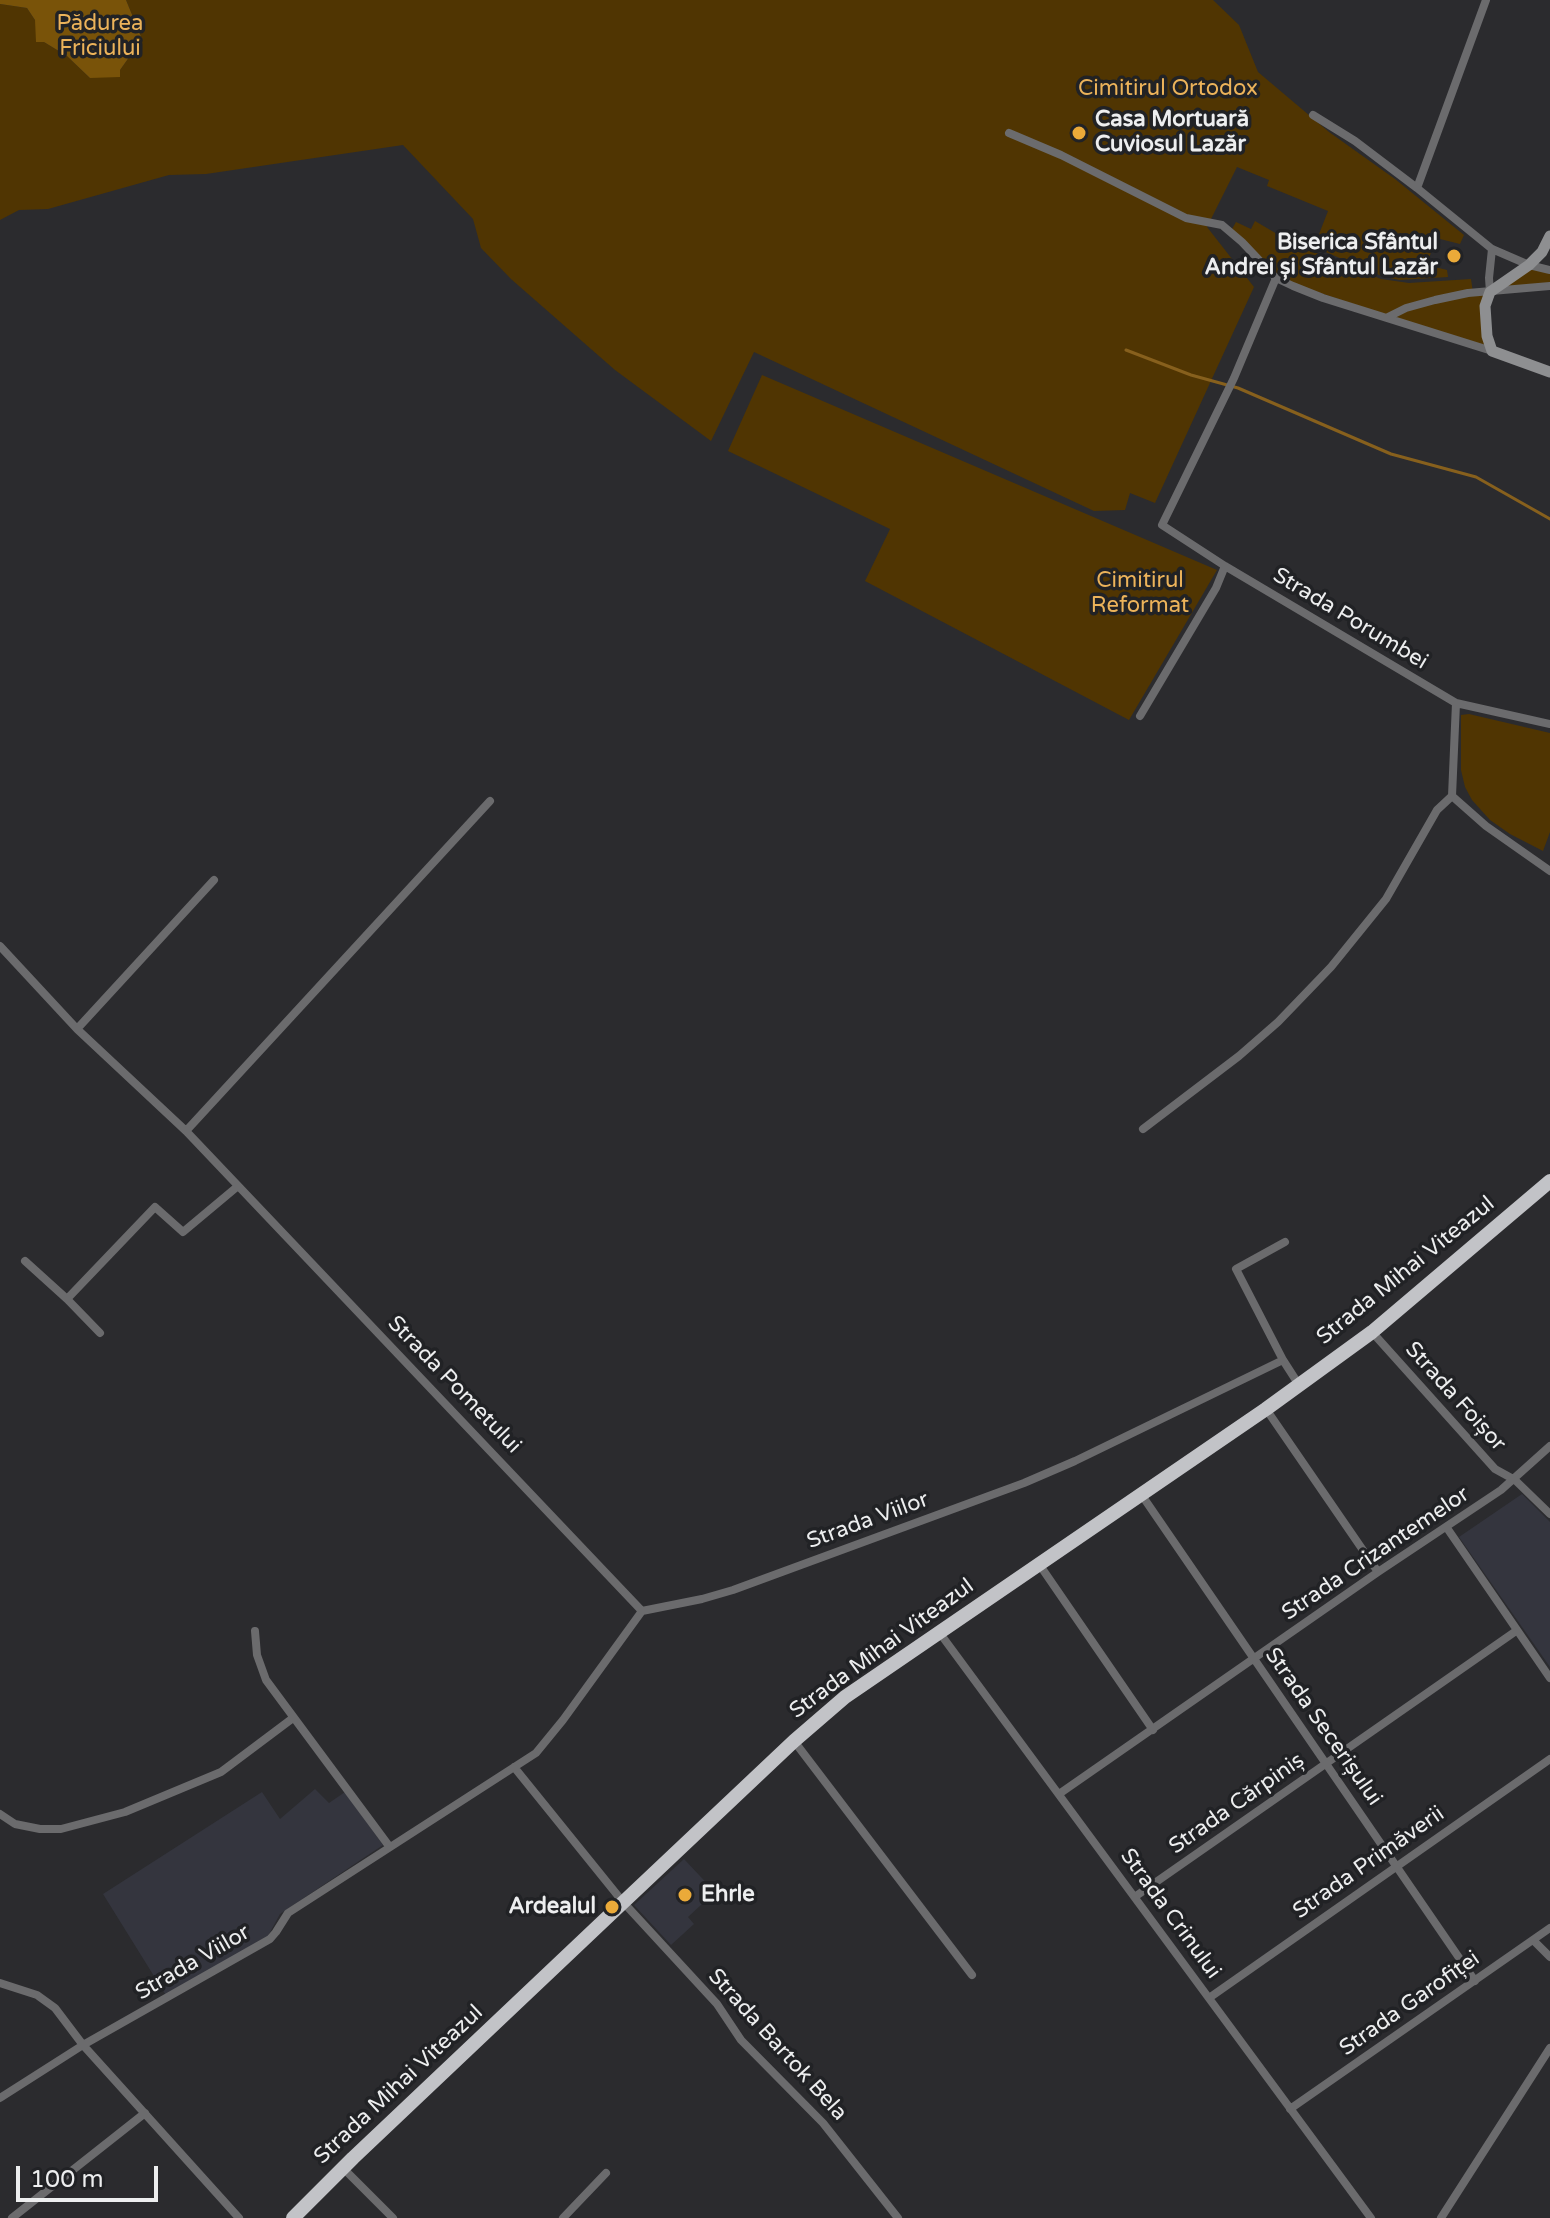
<!DOCTYPE html>
<meta charset="utf-8">
<style>
body{margin:0}
#map{position:relative;width:1550px;height:2218px;overflow:hidden;background:#2b2b2e;font-family:"Varela Round",sans-serif}
canvas{display:block}
.scale{position:absolute;left:16px;top:2166px;width:142px;height:36px;box-sizing:border-box;border:4px solid #edeeef;border-top:0;padding-left:10px;font-size:24px;line-height:28px;white-space:nowrap;color:#edeeef;-webkit-text-stroke:6px #212225;paint-order:stroke}
</style>
<div id="map">
<canvas width="1550" height="2218"></canvas>
<div class="scale">100 m</div>
</div>
<script>
const c = document.querySelector('canvas').getContext('2d');
c.lineJoin = 'round';
function paint(path, color) { c.fillStyle = color; c.fill(path, 'evenodd'); }
const shape = rows => new Path2D(rows.map(r => 'M' + r).join(''));
function trace(path, color, width, dash) { c.strokeStyle = color; c.lineWidth = width; c.lineCap = dash ? 'butt' : 'round'; c.setLineDash(dash || []); c.stroke(path); }
function write(font, color, halo, rows, align = 'center') {
  c.font = font + ' "Varela Round",sans-serif'; c.lineWidth = 7; c.setLineDash([]); c.textBaseline = 'middle'; c.strokeStyle = halo; c.fillStyle = color; for (const [text, x, y, turn = 0] of rows) {
    c.save(); c.translate(x, y); c.rotate((+turn || 0) * Math.PI / 180); c.textAlign = isNaN(turn) ? turn : align; if (halo) c.strokeText(text, 0, 0); c.fillText(text, 0, 0); c.restore();
  }
}
const built = shape([
 [1522,1494,1550,1522,1550,1667,1459,1537],
 [315,1789,329,1803,345,1792,383,1845,280,1914,268,1936,167,1997,103,1894,262,1792,280,1819],
 [684,1859,715,1892,688,1917,694,1924,671,1945,634,1905]
]);
const green = shape([
 [126,0,1213,0,1239,25,1258,72,1329,132,1395,179,1464,235,1460,244,1440,239,1437,247,1433,246,1427,265,1447,270,1448,277,1400,280,1384,277,1314,247,1328,211,1267,186,1269,180,1237,167,1207,227,1254,287,1155,503,1130,493,1125,510,1094,511,754,352,711,441,615,370,511,279,481,248,473,219,403,145,206,174,169,175,48,209,19,210,0,220,0,4,27,8,35,20,44,42,67,56,90,78,120,70,142,39],
 [1255,221,1294,244,1381,279,1409,283,1471,279,1473,293,1490,292,1529,265,1550,270,1550,286,1490,292,1485,306,1492,351,1276,278,1231,231,1236,222,1251,229],
 [762,375,1217,570,1129,720,865,581,890,529,728,451],
 [1469,714,1550,733,1550,832,1543,851,1510,834,1490,820,1472,800,1465,787,1461,770,1461,715]
]);
const forest = shape([
 [0,0,126,0,142,39,120,70,120,77,90,78,67,56,44,42,36,42,35,20,27,8,0,4]
]);
const stream = shape([
 [1126,350,1191,375,1238,388,1391,454,1476,477,1550,519]
]);
const street = shape([
 [1313,115,1355,141,1417,188,1492,249,1529,265,1550,270],
 [1009,133,1061,155,1186,218,1222,225,1242,242,1276,278,1293,286,1323,298,1492,351],
 [1417,188,1486,0],
 [1276,278,1234,378,1162,525,1225,566,1456,703,1550,724],
 [1490,292,1489,278,1492,249],
 [1388,317,1406,308,1435,300,1468,293,1550,286],
 [1140,716,1216,588,1225,566],
 [1452,796,1486,826,1550,871],
 [1452,796,1456,703],
 [0,946,77,1029,186,1131,642,1611],
 [77,1029,214,880],
 [1143,1129,1239,1056,1278,1022,1331,967,1386,899,1437,810,1452,796],
 [186,1131,490,801],
 [25,1261,67,1299,100,1333],
 [67,1299,155,1207,183,1232,238,1186],
 [1372,1332,1495,1469,1515,1480,1550,1514],
 [1283,1360,1236,1269,1285,1242],
 [1266,1409,1378,1572],
 [1141,1494,1475,1981],
 [1447,1528,1550,1678],
 [1039,1564,1153,1730],
 [255,1631,257,1655,266,1680,389,1846],
 [939,1632,1371,2218],
 [794,1741,972,1975],
 [514,1767,623,1902,717,2004,741,2040,823,2123,898,2218],
 [1059,1794,1378,1572,1501,1490,1550,1446],
 [0,1814,15,1824,40,1829,61,1829,125,1812,221,1772,293,1718],
 [1136,1896,1516,1631],
 [1533,1940,1550,1957],
 [0,1983,37,1995,55,2008,83,2045,239,2218],
 [1209,1998,1550,1759],
 [0,2098,83,2045,270,1939,276,1932,288,1913,536,1753,563,1720,642,1611,702,1599,733,1590,1024,1483,1075,1461,1283,1360,1299,1385],
 [1290,2109,1550,1928],
 [343,2168,393,2218],
 [12,2218,145,2113],
 [563,2218,606,2173],
 [1441,2218,1550,2048]
]);
const secondary = shape([
 [1550,236,1542,252,1529,265,1490,292,1485,306,1487,336,1492,351,1550,372]
]);
const highway = shape([
 [293,2218,353,2158,615,1910,794,1741,845,1697,1266,1409,1372,1332,1550,1181]
]);
const markers = [
 [1079,133,8,"#ebaa39"],
 [1454,256,8,"#ebaa39"],
 [685,1895,8,"#ebaa39"],
 [612,1907,8,"#ebaa39"]
];
const parkNames = [
 ["Pădurea",100,24],
 ["Friciului",100,49],
 ["Cimitirul Ortodox",1168,89],
 ["Cimitirul",1140,581],
 ["Reformat",1140,606]
];
const poiNames = [
 ["Casa Mortuară",1095,120],
 ["Cuviosul Lazăr",1095,145],
 ["Biserica Sfântul",1438,243,"right"],
 ["Andrei și Sfântul Lazăr",1438,268,"right"],
 ["Ehrle",701,1895],
 ["Ardealul",596,1907,"right"]
];
const streetNames = [
 ["Strada Porumbei",1350,619,31],
 ["Strada Mihai Viteazul",1406,1271,-39],
 ["Strada Pometului",454,1385,46],
 ["Strada Foișor",1455,1397,48],
 ["Strada Viilor",868,1521,-20],
 ["Strada Crizantemelor",1376,1554,-34],
 ["Strada Mihai Viteazul",882,1649,-36],
 ["Strada Secerișului",1323,1727,55],
 ["Strada Cărpiniș",1237,1804,-35],
 ["Strada Primăverii",1369,1863,-35],
 ["Strada Crinului",1170,1914,54],
 ["Strada Viilor",193,1963,-30],
 ["Strada Garofiței",1410,2004,-35],
 ["Strada Bartok Bela",777,2045,48],
 ["Strada Mihai Viteazul",399,2085,-43]
];
paint(built, '#34353e');
paint(green, '#503502');
paint(forest, '#795309');
trace(stream, '#87601d', 3);
trace(street, '#6b6b6d', 8);
trace(secondary, '#8e8f91', 11);
trace(highway, '#c2c3c7', 14);
for (const [x, y, r, color] of markers) { const dot = new Path2D(); dot.arc(x, y, r, 0, 2 * Math.PI); c.fillStyle = color; c.fill(dot); trace(dot, '#212225', 3); }
write('22px', '#ecb35a', '#212225', parkNames);
write('bold 22px', '#edeeef', '#212225', poiNames, 'left');
write('22px', '#edeeef', '#212225', streetNames);
</script>
